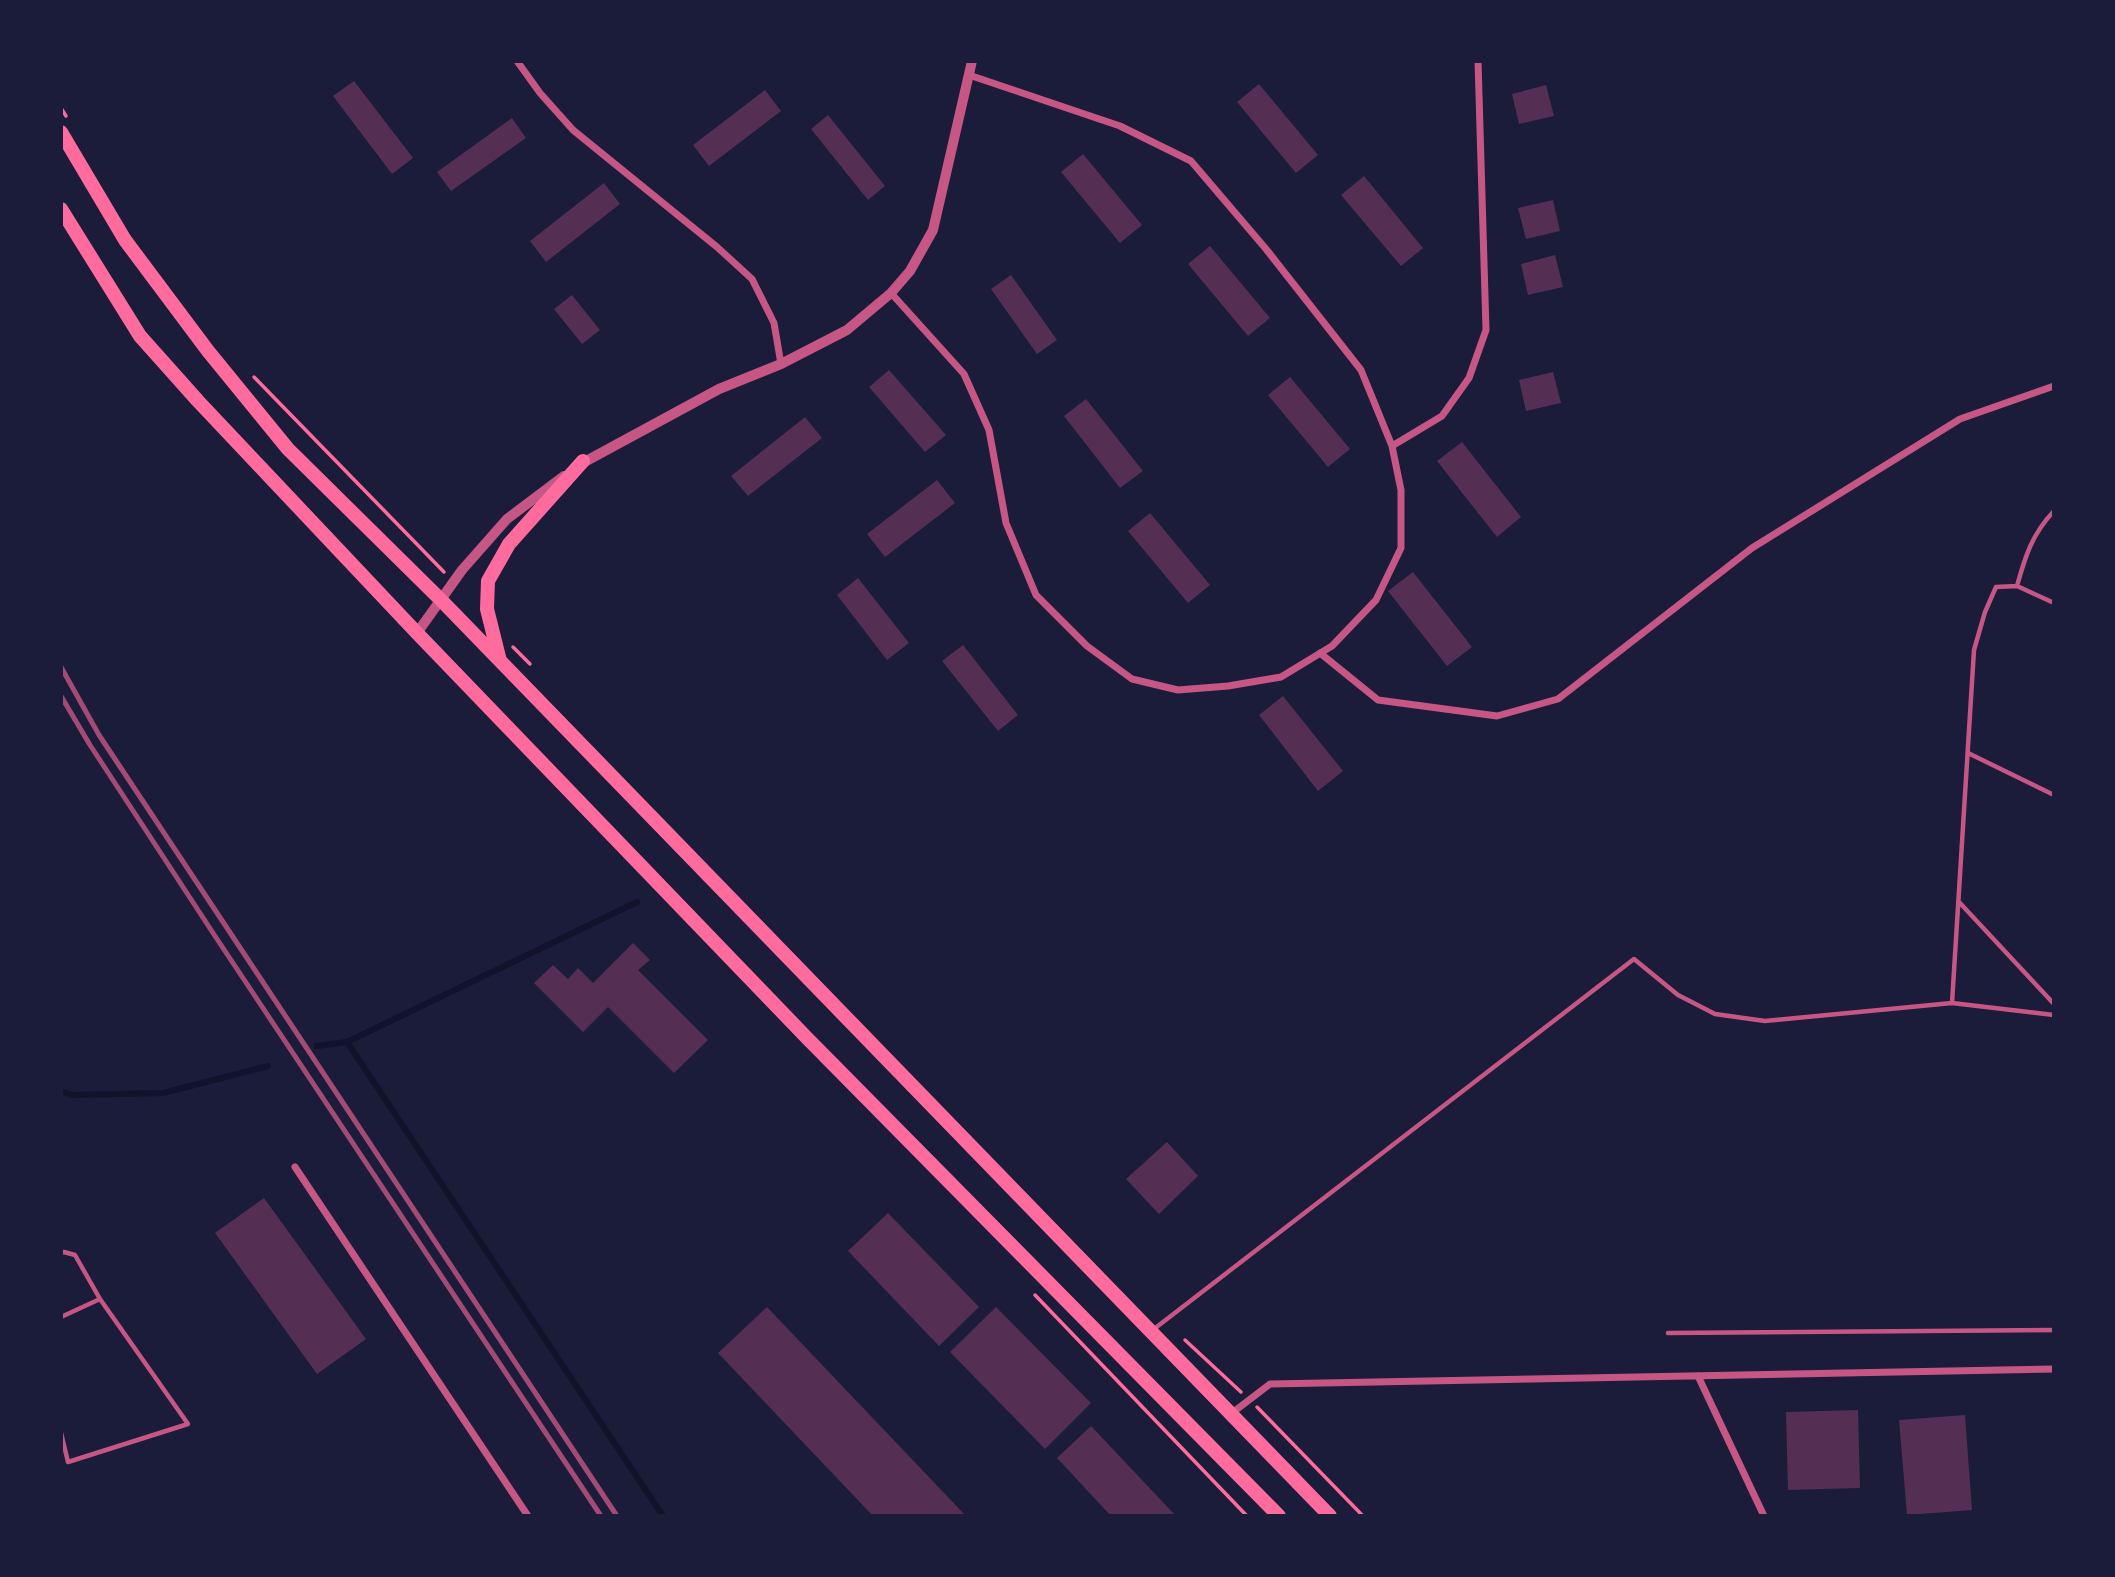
<!DOCTYPE html>
<style>
body{margin:0}
#map{position:relative;width:2115px;height:1577px;overflow:hidden;background:#1b1b3a;font-family:Overpass,sans-serif}
canvas{display:block}
.frame{position:absolute;inset:0;border:63px solid #1b1b3a;pointer-events:none}
</style>
<div id="map">
<canvas width="2115" height="1577"></canvas>
<div class="frame"></div>
</div>
<script>
const ctx = document.querySelector('canvas').getContext('2d');
ctx.lineJoin = 'round';
function stroke(path, color, width, dash) { ctx.strokeStyle = color; ctx.lineWidth = width; ctx.lineCap = dash ? 'butt' : 'round'; ctx.setLineDash(dash || []); ctx.stroke(path); }
function paint(path, color) { ctx.fillStyle = color; ctx.fill(path, 'evenodd'); }
stroke(new Path2D(`
 M347,1042L637,902
 M317,1046L347,1042L663,1516
 M61,1091L72,1095L163,1093L268,1066`), '#12122b', 6);
paint(new Path2D(`
 M354,81L413,158L392,174L333,96Z
 M1259,84L1318,155L1296,173L1237,102Z
 M1546,85L1554,116L1519,124L1512,94Z
 M765,90L781,111L709,166L693,145Z
 M828,115L885,186L868,200L811,129Z
 M512,118L526,138L451,191L437,172Z
 M1083,154L1142,225L1120,243L1061,172Z
 M1364,176L1423,248L1401,266L1341,195Z
 M604,183L620,204L546,262L530,241Z
 M1553,200L1560,231L1526,239L1518,208Z
 M1210,246L1270,318L1248,336L1188,264Z
 M1555,255L1563,287L1528,295L1521,264Z
 M1011,275L1057,340L1037,354L991,289Z
 M572,295L600,330L582,344L554,309Z
 M889,370L946,435L925,452L869,387Z
 M1553,372L1561,403L1526,411L1519,380Z
 M1290,377L1350,449L1328,467L1268,395Z
 M1086,399L1143,471L1120,488L1064,416Z
 M805,417L822,438L748,496L731,476Z
 M1462,442L1521,517L1497,537L1437,461Z
 M937,480L955,503L885,557L867,534Z
 M1150,513L1210,585L1188,603L1128,531Z
 M1413,572L1472,647L1447,666L1388,591Z
 M858,578L909,643L887,660L837,595Z
 M963,645L1018,715L998,731L942,661Z
 M1283,696L1343,771L1318,791L1259,715Z
 M633,943L650,960L638,970L708,1040L674,1073L608,1007L583,1032L534,983L553,965L568,979L578,968L593,983Z
 M1167,1142L1198,1176L1159,1214L1126,1179Z
 M264,1198L366,1339L317,1374L215,1233Z
 M888,1213L979,1307L939,1346L848,1251Z
 M767,1307L966,1516H873L718,1353Z
 M996,1307L1091,1403L1045,1449L950,1352Z
 M1858,1410L1860,1488L1788,1490L1786,1412Z
 M1965,1415L1972,1510L1907,1515L1899,1420Z
 M1091,1426L1176,1516H1111L1057,1458Z`), '#542f53');
stroke(new Path2D(`
 M61,108L66,116
 M254,377L444,572
 M513,647L530,664
 M1035,1295L1247,1516
 M1185,1340L1241,1392
 M1257,1407L1363,1516`), '#ff6b9d', 3.5);
stroke(new Path2D(`
 M2017,586C2025,557 2032,534 2054,511
 M1968,753L2054,795
 M1959,902L2054,1004
 M1952,1003L1974,650L1985,612L1996,587L2017,586L2054,603
 M61,1253L64,1252L75,1255L100,1299L188,1424L68,1462L61,1433
 M61,1317L100,1299
 M1154,1329L1634,959L1678,995L1715,1014L1765,1021L1952,1003L2054,1015
 M1668,1333L2054,1330`), '#c65784', 4.5);
stroke(new Path2D(`
 M517,61L540,93L573,130L717,247L752,279L774,323L781,364
 M891,293L964,374L989,430L1006,523L1036,595L1087,646L1132,679L1178,690L1228,686L1281,677L1332,646L1376,600L1401,548V490L1392,446L1361,370L1266,249L1191,161L1120,126L969,75
 M1392,446L1442,416L1469,378L1486,330L1478,61
 M1320,653L1378,700L1497,716L1558,699L1752,548L1960,419L2054,386
 M295,1167L528,1516
 M1698,1376L1764,1516
 M1232,1413L1270,1384L2054,1369`), '#c65784', 7);
stroke(new Path2D(`
 M577,466L719,389L781,364L847,330L891,293L910,271L933,230L972,61
 M417,633L462,570L507,519L564,476`), '#c65784', 10);
stroke(new Path2D(`
 M61,132L125,240L208,351L288,449L442,601L1330,1516
 M61,209L140,336L198,401L417,633L807,1038L1279,1516
 M500,661L487,609L488,581L509,544L583,461`), '#ff6b9d', 14);
stroke(new Path2D(`
 M61,667L99,735L617,1516
 M61,696L90,745L215,936L601,1516`), '#a44b75', 5);
</script>
